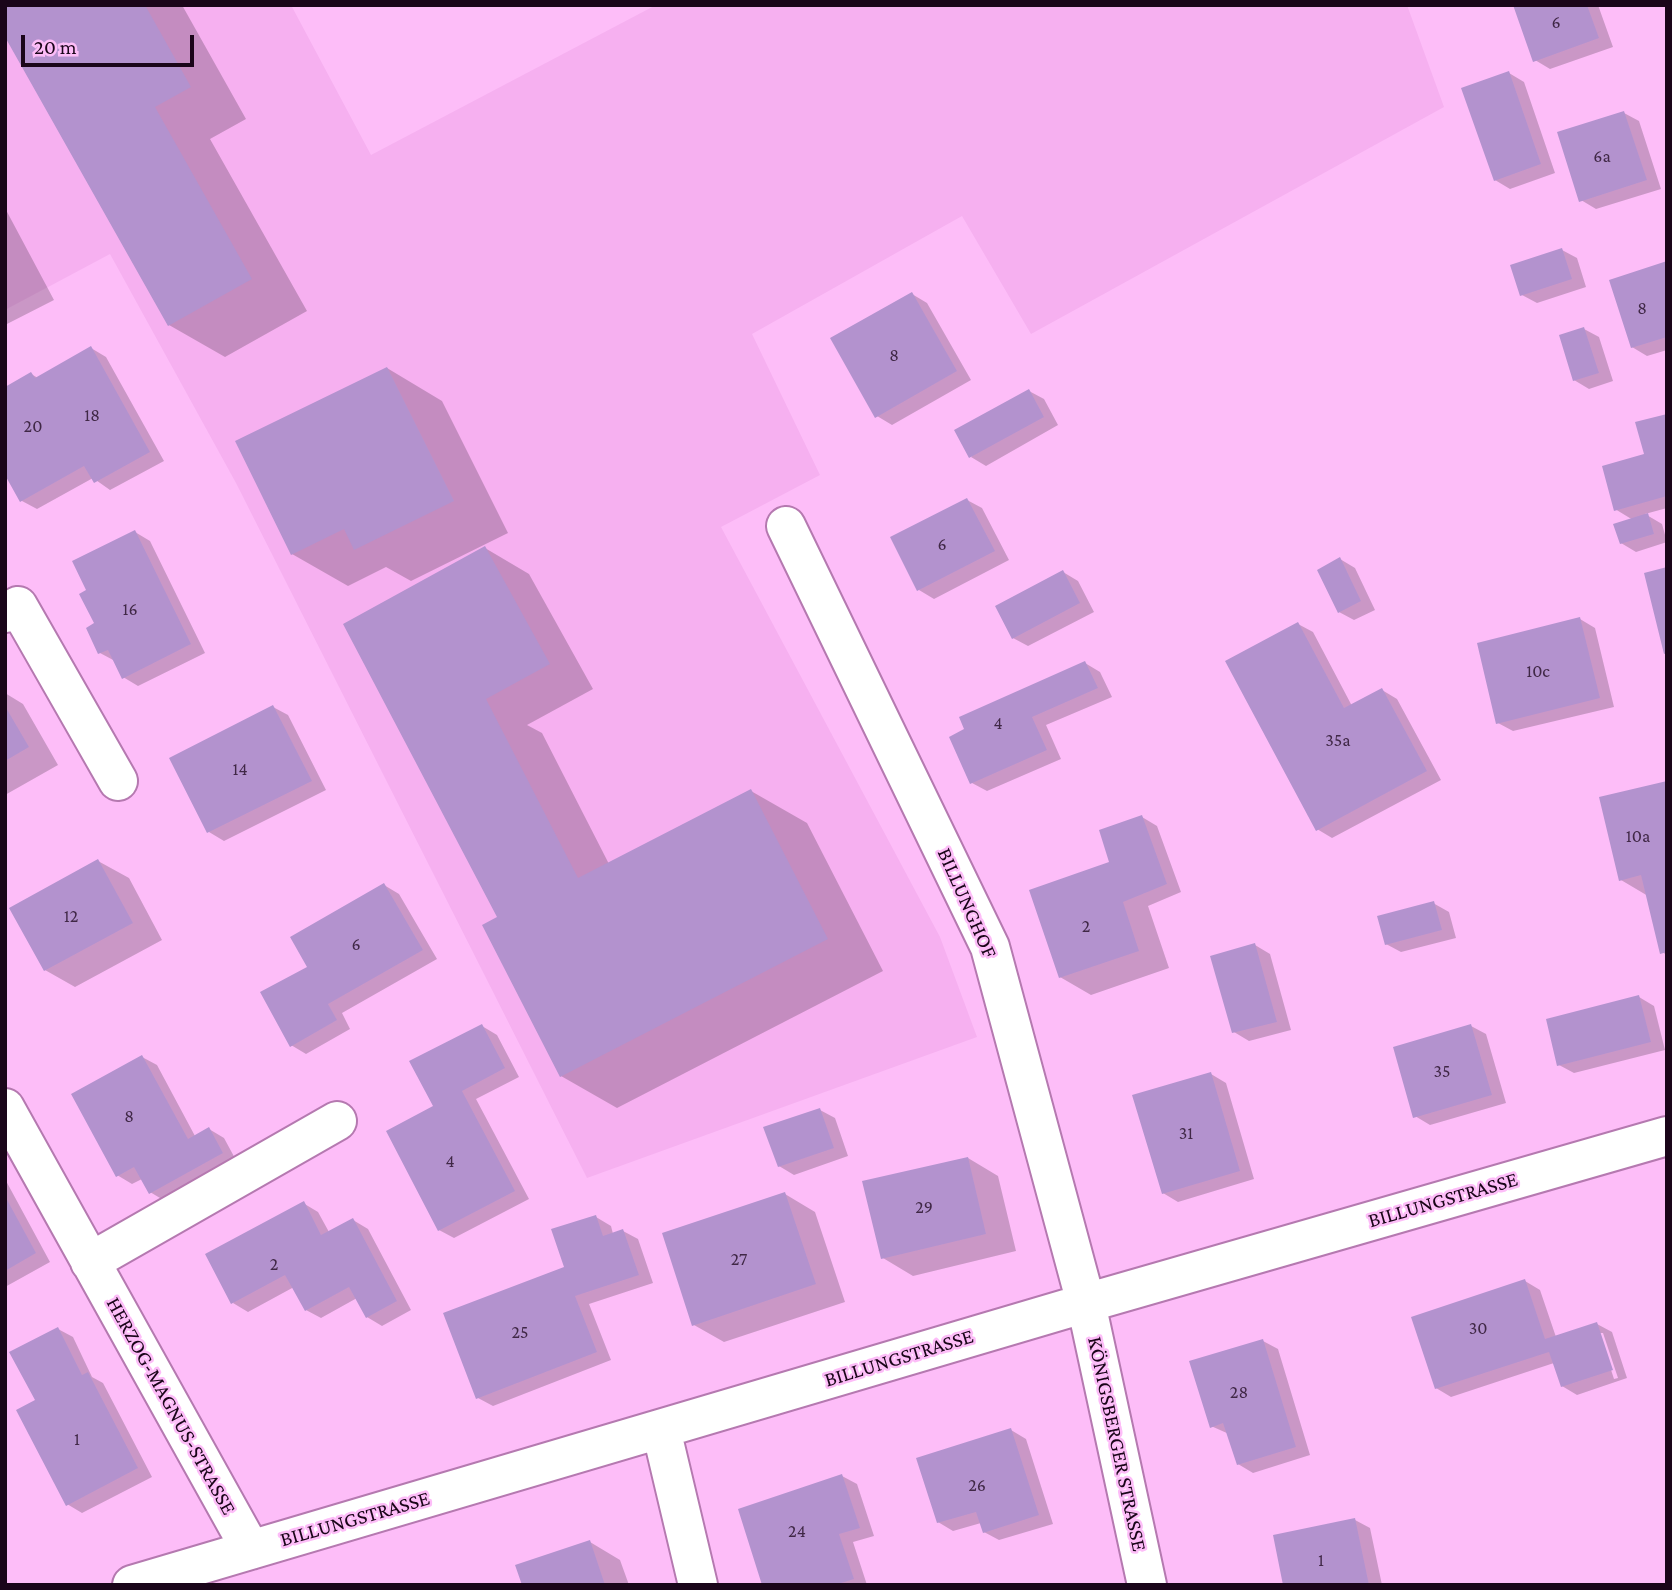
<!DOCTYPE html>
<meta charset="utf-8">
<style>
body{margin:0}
#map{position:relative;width:1672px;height:1590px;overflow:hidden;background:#fdbdf8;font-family:"Crimson Pro",serif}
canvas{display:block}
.frame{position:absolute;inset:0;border:7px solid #1a0519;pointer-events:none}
.scale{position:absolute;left:21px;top:35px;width:173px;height:32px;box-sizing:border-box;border:4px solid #1a0519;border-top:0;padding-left:9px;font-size:21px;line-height:24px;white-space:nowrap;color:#1a0519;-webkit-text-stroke:5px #fdbdf8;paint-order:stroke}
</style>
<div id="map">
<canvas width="1672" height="1590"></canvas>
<div class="frame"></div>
<div class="scale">20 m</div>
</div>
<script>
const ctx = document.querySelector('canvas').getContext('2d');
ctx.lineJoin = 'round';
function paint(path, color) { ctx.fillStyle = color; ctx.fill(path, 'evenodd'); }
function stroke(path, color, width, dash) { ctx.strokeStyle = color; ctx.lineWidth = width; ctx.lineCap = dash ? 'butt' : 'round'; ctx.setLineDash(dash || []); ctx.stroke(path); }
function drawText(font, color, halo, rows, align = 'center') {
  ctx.font = font + ' "Crimson Pro",serif'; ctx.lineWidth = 5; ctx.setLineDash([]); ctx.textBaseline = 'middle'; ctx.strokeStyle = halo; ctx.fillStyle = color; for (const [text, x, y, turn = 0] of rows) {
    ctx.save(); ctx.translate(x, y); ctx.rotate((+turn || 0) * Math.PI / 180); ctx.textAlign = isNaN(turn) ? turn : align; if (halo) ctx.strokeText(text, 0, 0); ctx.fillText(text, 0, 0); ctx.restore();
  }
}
paint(new Path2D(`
 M5,5H291L371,155L656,5H1407L1444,107L1031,334L962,216L752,334L820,475L721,527L940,937L977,1037L587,1178L236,483L110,254L5,310Z`), '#f6b0f0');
paint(new Path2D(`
 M5,5H182L246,119L210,139L307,311L225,357L169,325Z
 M1515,5H1598L1613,47L1550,69L1535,60Z
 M1509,73L1524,82L1555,173L1510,189L1495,180Z
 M1624,113L1639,121L1661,189L1596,209L1581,200Z
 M5,208L54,300L5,325Z
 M1562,250L1577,258L1586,287L1537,303L1522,295Z
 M1667,263V350L1647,356L1632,347Z
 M912,294L927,303L971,380L892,425L877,416Z
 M1584,329L1599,337L1613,381L1589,389L1574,380Z
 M91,348L106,357L164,461L110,490L93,478L37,509L22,501L31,374L38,378Z
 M387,368L442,401L508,533L411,581L386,567L348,586L292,554Z
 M1029,391L1044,399L1058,425L986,466L971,457Z
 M1667,416V508L1645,514L1662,524L1667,542L1636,552L1621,543L1633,520L1615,509Z
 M967,500L982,508L1009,560L934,599L919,590Z
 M135,532L150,541L205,653L138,686L123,677L115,661L100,653L88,591Z
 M485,548L529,574L593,689L527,725L542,733L609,864L751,791L807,823L883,971L617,1108L561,1076L500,918L408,741Z
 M1340,559L1355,568L1375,610L1354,620L1339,612Z
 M1063,572L1078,581L1094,612L1028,646L1013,638Z
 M1580,619L1595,628L1614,707L1513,731L1498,723Z
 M1298,624L1313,632L1352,706L1382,690L1397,699L1441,780L1332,838L1317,829Z
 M1085,663L1100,672L1112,697L1046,725L1061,759L987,791L972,783L951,738Z
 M5,693L23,704L58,765L5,795Z
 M273,707L288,715L326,790L224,841L209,832Z
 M1667,783V955L1662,952L1648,896L1621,880Z
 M1142,817L1157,826L1181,892L1148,906L1169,968L1091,995L1060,977L1109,864Z
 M98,861L129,878L162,940L75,987L45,970Z
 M384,885L399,894L437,959L342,1013L350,1029L306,1054L291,1045L309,968Z
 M1433,903L1449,912L1456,938L1401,952L1386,944Z
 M1255,945L1270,954L1291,1030L1249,1041L1234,1032Z
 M1639,997L1654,1006L1665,1050L1574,1073L1559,1065Z
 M482,1026L497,1035L519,1077L476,1099L529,1199L454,1238L439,1230L435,1106Z
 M1471,1026L1486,1034L1506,1103L1430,1125L1415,1116Z
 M142,1057L157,1065L195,1136L209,1129L224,1138L237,1162L165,1201L150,1192L142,1179L132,1184L117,1175Z
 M1211,1074L1226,1083L1254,1179L1178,1202L1163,1193Z
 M820,1110L835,1118L848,1156L794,1175L779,1166Z
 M968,1158L998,1176L1016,1251L913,1276L883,1258Z
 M5,1179L50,1262L5,1287Z
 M785,1194L815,1212L845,1302L724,1342L694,1325Z
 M303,1203L318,1212L329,1232L353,1220L368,1229L411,1310L382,1326L367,1317L357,1298L321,1318L306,1310L294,1287L248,1312L233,1303Z
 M596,1217L611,1226L613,1234L623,1231L638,1239L653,1283L589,1304L611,1360L493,1406L478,1398L566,1268Z
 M1525,1281L1540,1290L1556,1337L1597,1324L1612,1332L1627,1378L1577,1395L1562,1386L1554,1363L1451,1397L1436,1388ZM1599,1333H1603L1618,1378L1614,1379Z
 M58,1329L73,1337L92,1377L103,1383L152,1477L82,1513L67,1504L37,1401Z
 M1263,1341L1278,1349L1310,1455L1253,1473L1238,1464L1229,1434L1211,1426Z
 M1011,1430L1026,1439L1053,1524L999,1540L984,1532L981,1523L953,1531L938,1522Z
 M842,1476L857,1484L874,1536L853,1542L867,1585H764Z
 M1355,1520L1370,1528L1382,1585H1285Z
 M590,1542L620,1560L629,1585H524Z`), '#0003');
paint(new Path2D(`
 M5,5H145L191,87L155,107L252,279L168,326L5,37Z
 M1513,5H1587L1599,38L1533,62Z
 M1509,71L1541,164L1494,181L1461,88Z
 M1624,111L1647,180L1579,202L1557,132Z
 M1562,248L1572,279L1520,296L1510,265Z
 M1667,261V337L1631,348L1609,280Z
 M912,292L957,371L875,418L830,338Z
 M1584,327L1599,373L1573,381L1559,335Z
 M91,346L150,452L94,483L84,466L20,502L5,475V387L31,372L35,378Z
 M387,367L454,501L354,550L344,529L291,555L235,441Z
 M1029,389L1044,417L969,458L954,430Z
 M1667,414V496L1614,511L1602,466L1644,454L1635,422Z
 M967,498L995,551L917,591L890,537Z
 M1648,513L1654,534L1620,544L1613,524Z
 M135,530L191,644L122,679L108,650L98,654L86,628L94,623L79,594L86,590L72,561Z
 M485,546L550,664L486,699L578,878L751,789L828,939L560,1077L482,925L497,917L343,624Z
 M1340,557L1361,601L1338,613L1317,570Z
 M1667,567V653L1664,654L1644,573Z
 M1063,570L1080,603L1012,639L995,606Z
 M1580,617L1600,698L1496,724L1477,643Z
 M1298,622L1344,708L1382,688L1427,771L1316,831L1225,661Z
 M1085,661L1098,688L1032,717L1047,750L970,784L949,737L964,729L959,717Z
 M273,705L312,781L207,833L169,758Z
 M5,706L29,747L5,761Z
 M1667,781V952L1660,954L1641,875L1619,881L1599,797Z
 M1142,815L1167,884L1123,902L1139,951L1059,978L1029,890L1109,862L1099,830Z
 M98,859L133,923L44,971L9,908Z
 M384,883L423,950L328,1004L337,1020L290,1047L260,992L307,967L290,937Z
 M1434,901L1442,930L1385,945L1377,916Z
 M1255,943L1277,1022L1232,1033L1210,956Z
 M1639,995L1651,1042L1557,1066L1546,1019Z
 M482,1024L505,1068L462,1091L515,1191L438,1231L386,1131L433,1106L409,1061Z
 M1471,1024L1492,1095L1413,1118L1393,1047Z
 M142,1055L188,1139L209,1127L223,1153L149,1194L134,1167L116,1177L71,1094Z
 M1211,1072L1240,1171L1162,1194L1132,1095Z
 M820,1108L834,1148L778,1167L763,1127Z
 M968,1157L986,1234L881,1259L862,1181Z
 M785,1192L816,1284L692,1326L662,1233Z
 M5,1196L36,1253L5,1271Z
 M304,1201L321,1235L353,1218L397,1301L366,1318L349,1287L305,1311L285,1275L231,1304L205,1254Z
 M596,1215L603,1236L623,1229L639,1275L575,1296L597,1352L476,1399L443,1313L564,1267L551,1229Z
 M1525,1279L1545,1339L1597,1322L1613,1370L1561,1387L1549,1352L1435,1389L1411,1317Z
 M58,1327L82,1375L88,1372L138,1468L66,1506L16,1410L35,1400L9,1352Z
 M1263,1339L1296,1447L1237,1465L1223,1423L1210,1428L1189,1361Z
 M1011,1428L1039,1515L983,1533L976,1512L937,1523L916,1458Z
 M842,1474L860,1528L839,1534L854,1579L835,1585H762L738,1509Z
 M1355,1518L1369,1585H1283L1273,1535Z
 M590,1540L605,1585H522L515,1565Z`), '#b392ce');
const street = new Path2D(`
 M786,526L990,947L1086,1303L1147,1585
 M5,613L18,606L118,781
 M5,1108L251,1550
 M90,1262L337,1121
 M661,1429L698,1585
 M132,1585L1086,1303L1667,1136`);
stroke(street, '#b579b0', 42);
stroke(street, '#fff', 38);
drawText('18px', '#402846', null, [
 ["6",1556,22],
 ["6a",1602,156],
 ["8",1642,308],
 ["8",894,355],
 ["18",92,415],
 ["20",33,426],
 ["6",942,544],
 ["16",130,609],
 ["10c",1538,671],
 ["4",998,723],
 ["35a",1338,740],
 ["14",240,769],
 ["10a",1638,836],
 ["12",71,916],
 ["2",1086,926],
 ["6",356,944],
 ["35",1442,1071],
 ["8",129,1116],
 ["31",1186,1133],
 ["4",450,1161],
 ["29",924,1207],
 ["27",739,1259],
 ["2",274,1264],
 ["30",1478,1328],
 ["25",520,1332],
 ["28",1239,1392],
 ["1",77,1439],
 ["26",977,1485],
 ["24",797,1531],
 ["1",1321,1560]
]);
drawText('21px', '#1a0519', '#fdbdf8', [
 ["BILLUNGHOF",967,903,66],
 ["BILLUNGSTRASSE",1443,1200,-16],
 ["BILLUNGSTRASSE",899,1358,-17],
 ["HERZOG-MAGNUS-STRASSE",171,1406,61],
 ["KÖNIGSBERGER STRASSE",1117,1444,78],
 ["BILLUNGSTRASSE",355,1519,-16]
]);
</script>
